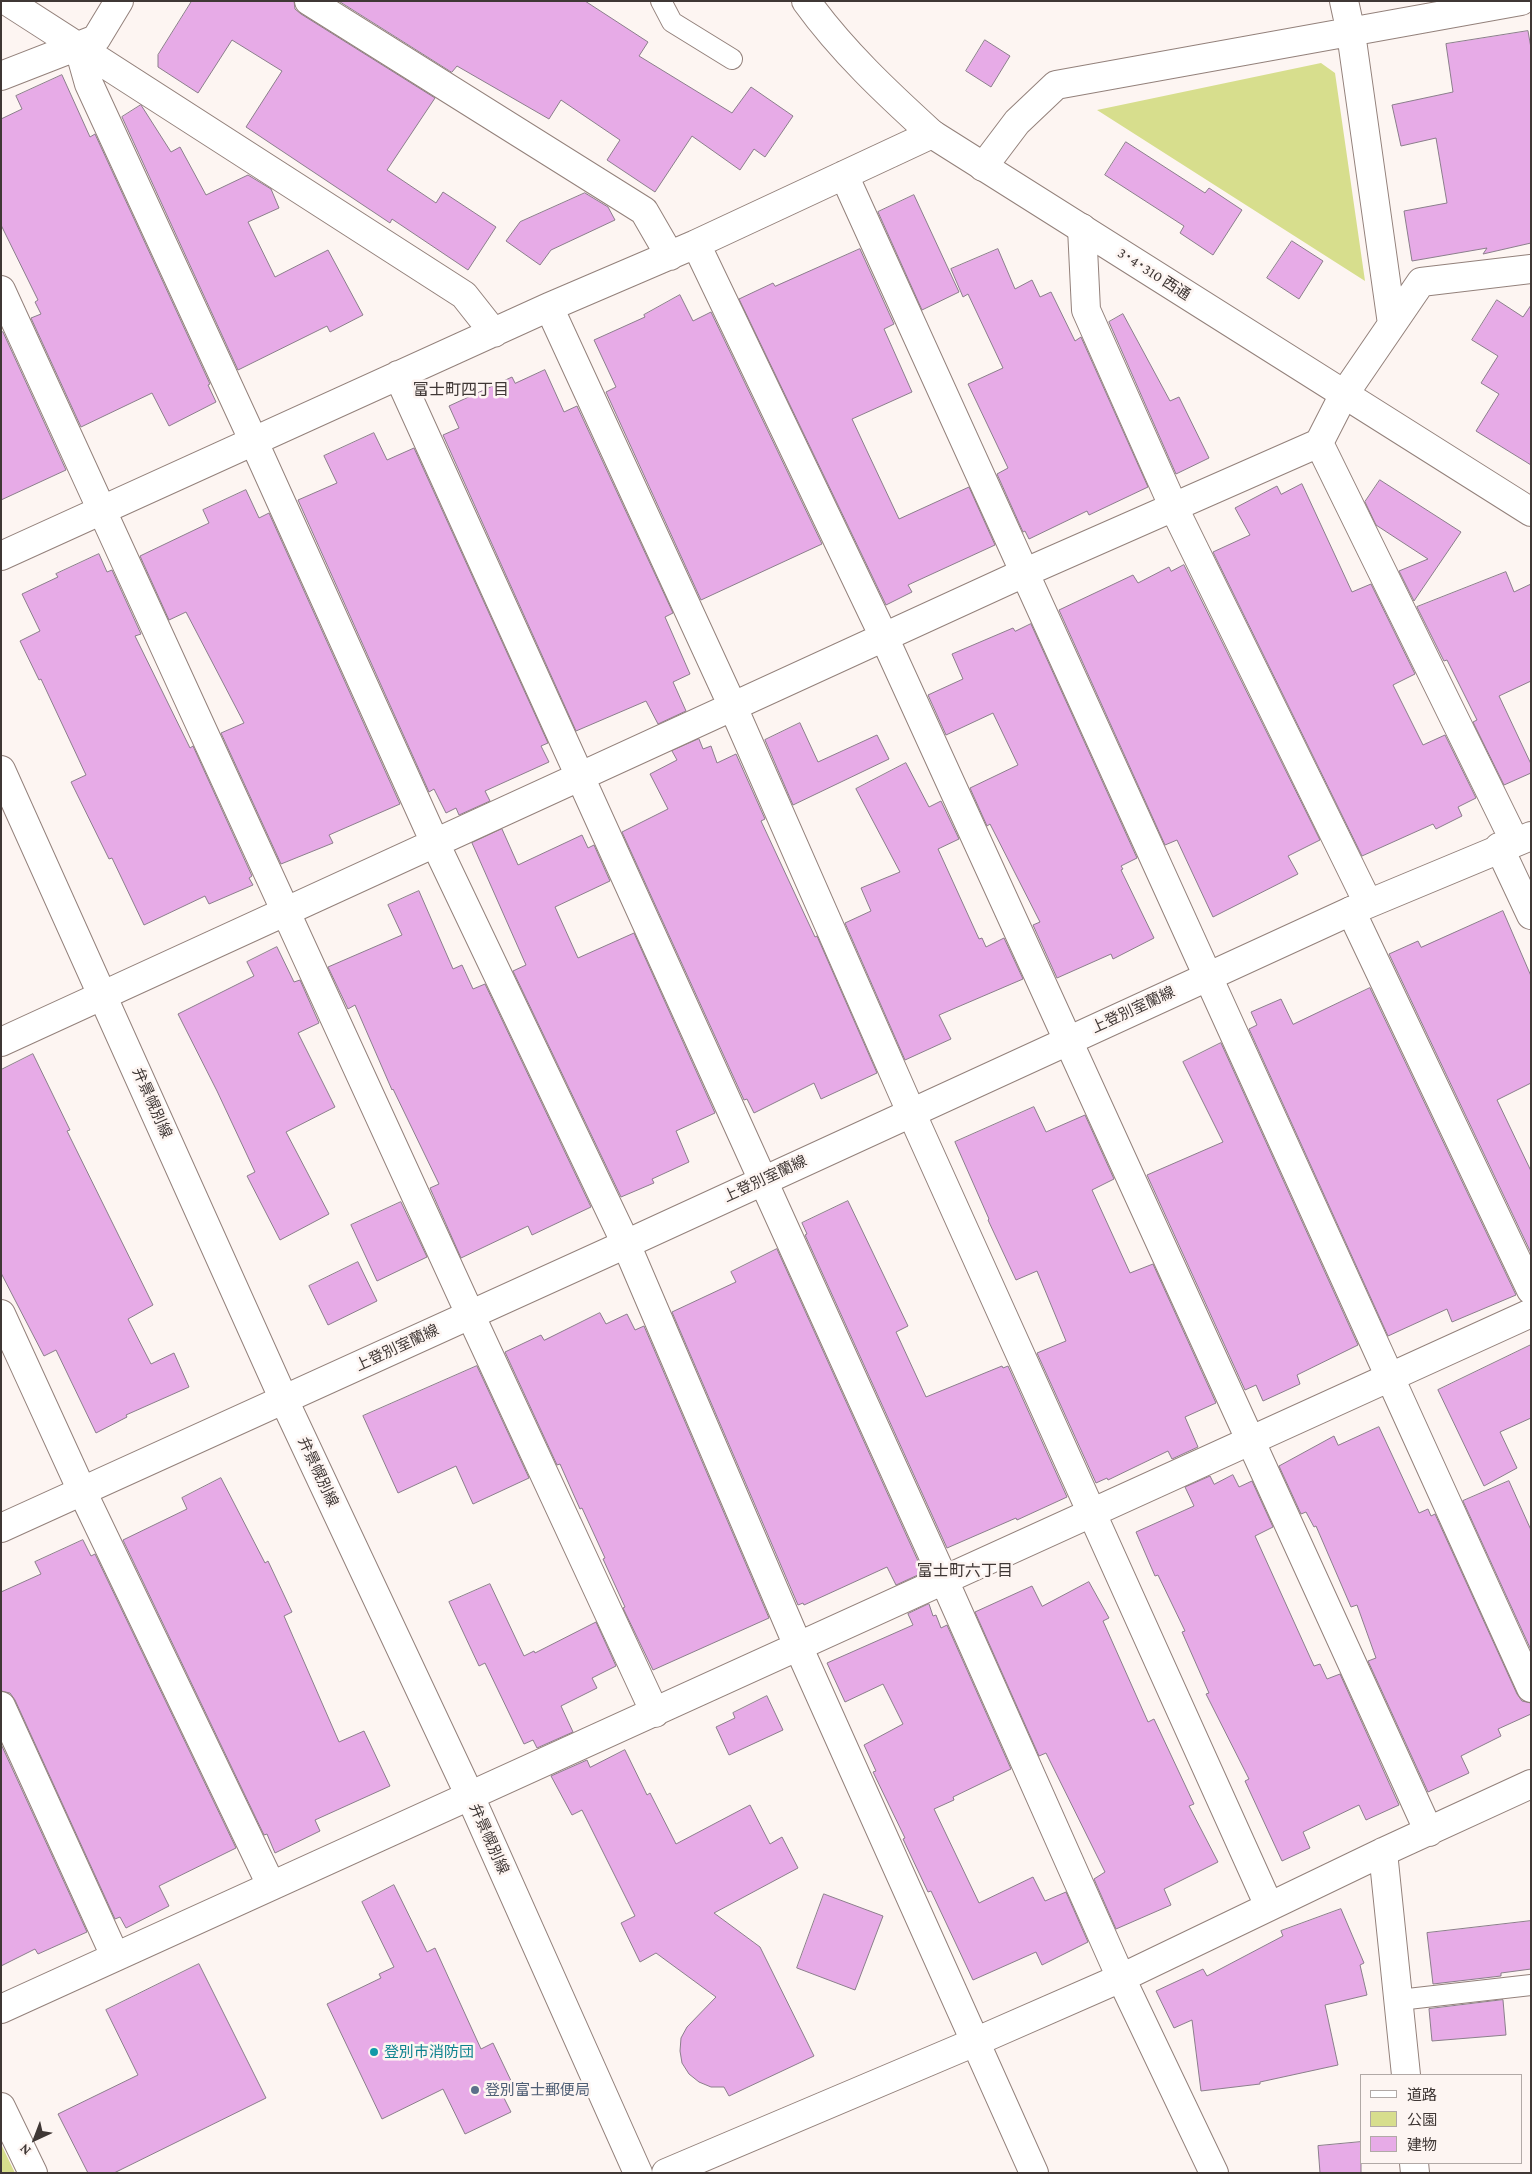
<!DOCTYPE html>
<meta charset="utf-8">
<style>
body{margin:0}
#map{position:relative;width:1532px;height:2174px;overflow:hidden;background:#fdf5f2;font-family:"Crimson Pro","Noto Sans JP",serif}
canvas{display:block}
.frame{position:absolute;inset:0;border:2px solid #3f3735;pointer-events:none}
.legend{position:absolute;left:1360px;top:2074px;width:162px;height:90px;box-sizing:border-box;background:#fdf5f2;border:1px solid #b1a9a6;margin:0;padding:6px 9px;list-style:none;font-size:15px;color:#3f3735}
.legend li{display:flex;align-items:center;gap:10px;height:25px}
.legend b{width:25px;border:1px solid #b1a9a6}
.north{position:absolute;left:10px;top:2114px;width:50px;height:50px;-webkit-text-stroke:4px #fdf5f2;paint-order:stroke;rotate:223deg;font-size:14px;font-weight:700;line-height:20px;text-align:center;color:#3f3735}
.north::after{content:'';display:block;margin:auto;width:18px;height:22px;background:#3f3735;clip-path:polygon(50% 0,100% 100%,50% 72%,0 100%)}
</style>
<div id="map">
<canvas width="1532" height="2174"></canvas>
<div class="frame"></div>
<ul class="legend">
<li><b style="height:6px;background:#fff"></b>道路</li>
<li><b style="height:14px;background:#d7de8d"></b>公園</li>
<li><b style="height:14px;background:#e7abe7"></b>建物</li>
</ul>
<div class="north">N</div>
</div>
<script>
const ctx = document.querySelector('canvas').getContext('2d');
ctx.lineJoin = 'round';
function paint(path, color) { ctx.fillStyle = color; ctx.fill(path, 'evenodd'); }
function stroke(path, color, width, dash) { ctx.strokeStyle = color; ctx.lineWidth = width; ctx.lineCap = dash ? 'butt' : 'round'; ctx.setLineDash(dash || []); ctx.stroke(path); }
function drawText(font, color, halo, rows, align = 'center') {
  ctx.font = font + ' "Crimson Pro","Noto Sans JP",serif'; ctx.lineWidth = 5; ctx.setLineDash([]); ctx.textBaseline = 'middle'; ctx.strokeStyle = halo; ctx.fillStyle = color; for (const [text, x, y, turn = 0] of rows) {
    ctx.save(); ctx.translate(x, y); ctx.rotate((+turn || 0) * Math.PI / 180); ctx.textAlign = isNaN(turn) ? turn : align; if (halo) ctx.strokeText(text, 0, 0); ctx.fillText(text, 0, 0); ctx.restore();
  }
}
paint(new Path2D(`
 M1321,63L1335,73L1365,281L1097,110Z
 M1,2144L15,2173H1Z`), '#d7de8d');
const building = new Path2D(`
 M192,1H294L295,9L301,14L435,98L387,170L436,203L443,192L496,227L468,270L392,219L390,223L246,127L282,71L232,40L198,93L158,67V55Z
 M339,1H585L648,42L639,56L732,113L751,87L793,116L765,157L754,149L740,170L692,136L655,192L607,160L620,140L561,100L549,119L457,66L452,72Z
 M1528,31L1531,48V243L1483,254L1487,248L1412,261L1404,211L1447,203L1436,138L1401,146L1392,105L1453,92L1446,44Z
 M985,40L1010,56L991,87L966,71Z
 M62,75L90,137L95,134L210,384L208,385L216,402L169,426L152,393L81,427L31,318L41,314L35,302L38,300L1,225V119L22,109L16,96Z
 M141,105L171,152L180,147L206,195L248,175L271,189L279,208L248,222L275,277L328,250L363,315L330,332L327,326L238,370L122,117Z
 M1126,142L1205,193L1209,188L1242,210L1213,255L1180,233L1184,226L1105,175Z
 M585,193L608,207L615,220L551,250L540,265L506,241L520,222Z
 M914,195L959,292L922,310L878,212Z
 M1292,241L1323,261L1299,299L1267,278Z
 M860,249L894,324L884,329L912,392L852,419L866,449L899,519L969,487L995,545L908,585L912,592L886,605L739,299L773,283L775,286Z
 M998,249L1015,289L1032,280L1040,297L1051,292L1075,341L1081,337L1148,487L1089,515L1087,511L1029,539L1025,531L1023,532L997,474L1008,468L968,384L1003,368L968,294L963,297L951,269Z
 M680,295L693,321L711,312L822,544L701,600L606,392L616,387L594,340L645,317L644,315Z
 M1497,300L1523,317L1531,305V465L1476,431L1499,394L1481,383L1498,356L1472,340Z
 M1123,314L1170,401L1179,397L1209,458L1176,474L1109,322Z
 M3,332L66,470L1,500V333Z
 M545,370L564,412L577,406L673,613L665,617L690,674L673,682L686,711L658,724L646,701L576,731L443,435L459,428L449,406L512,377L515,383Z
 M374,433L387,460L414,448L548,743L541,746L549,762L485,791L490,801L459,815L456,808L446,813L434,789L429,792L298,500L337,483L324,456Z
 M1380,480L1461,532L1414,601L1399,571L1428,559L1376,525L1365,502Z
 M1302,484L1352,592L1371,584L1415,674L1393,685L1423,745L1445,735L1476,798L1458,807L1462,816L1436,829L1433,824L1362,856L1213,552L1250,535L1235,508L1277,486L1281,494Z
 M246,490L259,518L269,513L400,804L329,835L333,843L281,864L221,733L244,723L186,612L169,620L140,556L209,523L203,510Z
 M99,554L107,572L112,570L141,634L135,636L190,748L193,746L252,876L249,878L253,885L209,904L205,896L144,925L112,858L109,859L71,782L86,775L41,679L39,680L20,641L40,631L22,594L58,577L56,574Z
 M1184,565L1320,840L1288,856L1298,874L1213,917L1177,840L1165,845L1059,610L1133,575L1138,583L1169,567L1171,571Z
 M1506,572L1514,592L1531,584V681L1499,696L1531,764V773L1504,785L1473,722L1477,720L1447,660L1444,661L1417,607Z
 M1031,624L1137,858L1121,866L1123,869L1121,870L1154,938L1113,959L1111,954L1057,978L1033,925L1040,922L990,824L987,826L970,788L1018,765L993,713L946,735L928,695L963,679L952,654L1013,628L1015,631Z
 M800,723L818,762L877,735L889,759L793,805L765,740Z
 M699,739L703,749L711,746L717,763L736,754L765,819L761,821L815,937L817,936L877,1073L821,1099L814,1083L754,1113L747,1099L744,1100L622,832L668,809L650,774L677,760L672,751Z
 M906,763L929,807L941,801L959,839L938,849L979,939L982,938L986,947L1004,938L1023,979L939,1015L951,1039L905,1060L845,923L871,911L861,888L900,872L856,789Z
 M502,829L518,865L582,835L588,848L594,845L610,881L555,907L578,958L634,933L715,1113L676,1131L689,1162L652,1179L654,1183L621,1197L513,971L526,965L472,843Z
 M419,891L453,969L462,965L473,989L485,984L591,1207L532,1235L528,1226L461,1258L430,1188L439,1184L393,1089L392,1090L355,1005L348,1009L328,967L402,935L388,905Z
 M1503,911L1531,976V1083L1497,1100L1531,1171V1253L1389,954L1418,941L1421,947Z
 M277,947L294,982L300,980L319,1023L298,1033L335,1107L286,1132L329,1214L280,1240L247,1176L255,1172L217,1091L178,1014L254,976L247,962Z
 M1370,988L1516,1295L1452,1322L1447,1309L1388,1336L1249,1029L1257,1025L1251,1012L1281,999L1293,1024Z
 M1221,1043L1358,1345L1297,1375L1300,1384L1263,1401L1256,1385L1245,1390L1147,1175L1223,1142L1183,1062Z
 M33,1054L70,1130L67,1131L153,1305L128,1319L151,1364L174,1353L189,1387L126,1415L127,1417L96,1433L56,1350L44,1356L1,1273V1070Z
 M1034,1107L1046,1132L1085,1115L1114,1179L1092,1190L1130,1273L1153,1264L1216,1403L1185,1417L1198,1447L1172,1459L1168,1451L1108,1480L1107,1478L1096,1483L1037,1353L1066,1341L1037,1271L1016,1280L988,1220L989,1219L955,1142Z
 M848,1201L908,1326L896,1332L926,1397L1002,1366L1003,1368L1008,1366L1067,1497L1017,1520L1016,1518L947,1548L805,1235L807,1234L802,1223Z
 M401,1202L427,1257L377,1281L351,1225Z
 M777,1249L918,1561L916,1562L920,1574L896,1585L887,1567L804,1605L803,1603L798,1605L672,1312L736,1282L731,1272Z
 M358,1262L377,1301L328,1325L309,1286Z
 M600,1313L606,1324L627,1314L635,1330L644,1326L769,1618L653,1670L623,1608L625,1607L603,1559L605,1558L582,1508L580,1509L560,1464L557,1465L505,1352L541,1335L544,1340Z
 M1531,1345V1418L1500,1432L1517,1468L1484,1486L1438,1390Z
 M477,1366L529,1478L473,1504L456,1466L398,1493L363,1416Z
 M1379,1427L1419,1513L1428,1509L1431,1516L1435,1514L1517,1694L1522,1701L1531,1703V1714L1498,1729L1501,1736L1461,1756L1469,1773L1428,1792L1368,1661L1376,1658L1357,1605L1351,1607L1316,1526L1314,1527L1306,1512L1301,1514L1279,1466L1334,1436L1338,1445Z
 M1233,1475L1239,1487L1252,1481L1273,1527L1255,1536L1314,1666L1320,1664L1327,1679L1340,1674L1399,1805L1366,1820L1359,1805L1303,1832L1310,1848L1282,1861L1245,1781L1249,1779L1206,1694L1209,1693L1182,1632L1185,1631L1158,1575L1155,1576L1136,1532L1194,1506L1185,1487L1210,1476L1214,1484Z
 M221,1478L265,1563L268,1561L292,1612L284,1616L339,1742L364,1731L390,1786L315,1820L320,1831L275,1853L267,1834L264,1835L123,1540L187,1509L182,1498Z
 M1509,1481L1531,1530V1650L1463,1501Z
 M83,1540L91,1556L95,1554L236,1848L159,1886L169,1906L126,1928L120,1917L115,1919L15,1700L10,1693L1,1691V1592L41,1574L35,1562Z
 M1089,1582L1109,1618L1103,1621L1148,1722L1154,1719L1194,1804L1189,1806L1218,1862L1164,1889L1171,1905L1116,1929L1094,1879L1105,1872L1046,1753L1039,1756L975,1612L1032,1586L1042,1606Z
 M490,1584L524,1656L534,1651L535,1653L596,1622L616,1666L592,1678L597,1688L561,1706L573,1732L537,1748L533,1740L524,1744L485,1663L479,1666L449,1602Z
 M929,1604L933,1616L936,1615L941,1628L947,1625L1011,1769L953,1797L954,1800L934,1809L979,1903L1033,1877L1045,1901L1066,1892L1088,1942L1042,1965L1036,1952L973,1980L931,1891L928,1892L903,1839L905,1838L873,1772L876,1771L864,1745L903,1724L883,1684L845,1702L827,1663L913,1625L908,1614Z
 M767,1696L783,1730L729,1755L716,1727L735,1718L733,1713Z
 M1,1744L87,1932L38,1954L35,1949L1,1966Z
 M625,1750L647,1795L650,1793L676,1844L750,1805L770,1844L782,1837L798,1868L714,1913L760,1947L814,2056L729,2096L724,2087H711L699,2082L689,2074L682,2063L680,2051L681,2038L687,2027L716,1997L656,1953L640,1962L621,1923L635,1916L582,1810L572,1815L551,1776L587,1760L590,1767Z
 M394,1885L427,1952L435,1948L481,2049L493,2043L514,2087L501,2092L511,2112L465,2134L443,2089L382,2119L327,2004L381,1978L379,1974L394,1967L362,1902Z
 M824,1894L883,1916L855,1990L797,1968Z
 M1341,1909L1364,1963L1360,1965L1367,1995L1325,2005L1338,2065L1260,2082V2084L1201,2091L1192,2020L1174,2028L1156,1991L1203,1969L1207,1976L1283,1936L1281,1931Z
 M1531,1921V1969L1501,1973V1976L1433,1984L1427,1933Z
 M199,1964L266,2098L114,2173H88L58,2114L138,2075L106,2010Z
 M1503,2000L1506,2035L1432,2041L1429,2009Z
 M1361,2142V2173H1320L1318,2146Z`);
paint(building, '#e7abe7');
stroke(building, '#8b7e8b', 1);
const lane = new Path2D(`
 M661,1L672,22L732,59
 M1399,2000L1531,1985`);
const street = new Path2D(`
 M7,1L464,295L494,333
 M309,1L644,211L670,256
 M1344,1L1351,33L1392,324
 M78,45L89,84L254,442L435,843L626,1244L798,1646L1034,2173
 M1,76L96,39L119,1
 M983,167L1017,122L1056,85L1521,1
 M844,175L1531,1688
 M1082,228L1086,310L1174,508L1368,903
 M696,244L884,637L1429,1832
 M1,290L470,1314L655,1713
 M549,307L733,707L911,1112L1269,1906
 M398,375L944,1580L1121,1978L1214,2173
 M1319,443L1515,842
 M1,556L549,307L696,244L932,134
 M1499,847L1531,915
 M1351,911L1531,1290
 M1,1042L1026,572L1319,443L1343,396L1421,282L1531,269
 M1,1314L82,1491L271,1885
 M1,1706L115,1956
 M1383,1852L1406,2075
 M1,2009L1531,1313
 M1,2107L33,2173
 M1414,2163L1415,2173
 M666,2173L975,2042L1121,1978L1383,1852L1531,1784`);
const secondary = new Path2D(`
 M806,1C842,51 887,93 932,134L1531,512
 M1,770L284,1400L469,1794L638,2173
 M1,1528L626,1244L1351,911L1531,836`);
stroke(lane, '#93817b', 22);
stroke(street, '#93817b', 30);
stroke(secondary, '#93817b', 30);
stroke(lane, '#fff', 20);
stroke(street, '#fff', 28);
stroke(secondary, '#fff', 28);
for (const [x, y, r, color] of [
 [374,2052,5,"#0f9aa8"],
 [475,2090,5,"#5c6f8a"]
]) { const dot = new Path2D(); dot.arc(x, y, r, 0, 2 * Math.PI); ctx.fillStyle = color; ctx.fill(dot); stroke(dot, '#fdf5f2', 2); }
drawText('15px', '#3f3735', '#fdf5f2', [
 ["3･4･310 西通",1154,274,33],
 ["上登別室蘭線",1133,1010,-25],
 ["弁景幌別線",152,1103,66],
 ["上登別室蘭線",765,1179,-25],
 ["上登別室蘭線",397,1348,-25],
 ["弁景幌別線",318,1472,65],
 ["弁景幌別線",489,1839,66]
]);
drawText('15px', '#0d838f', '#fdf5f2', [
 ["登別市消防団",384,2052]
], 'left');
drawText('15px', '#4e5e75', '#fdf5f2', [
 ["登別富士郵便局",485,2090]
], 'left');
drawText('16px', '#3f3735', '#fdf5f2', [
 ["富士町四丁目",461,390],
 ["富士町六丁目",965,1571]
]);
</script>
